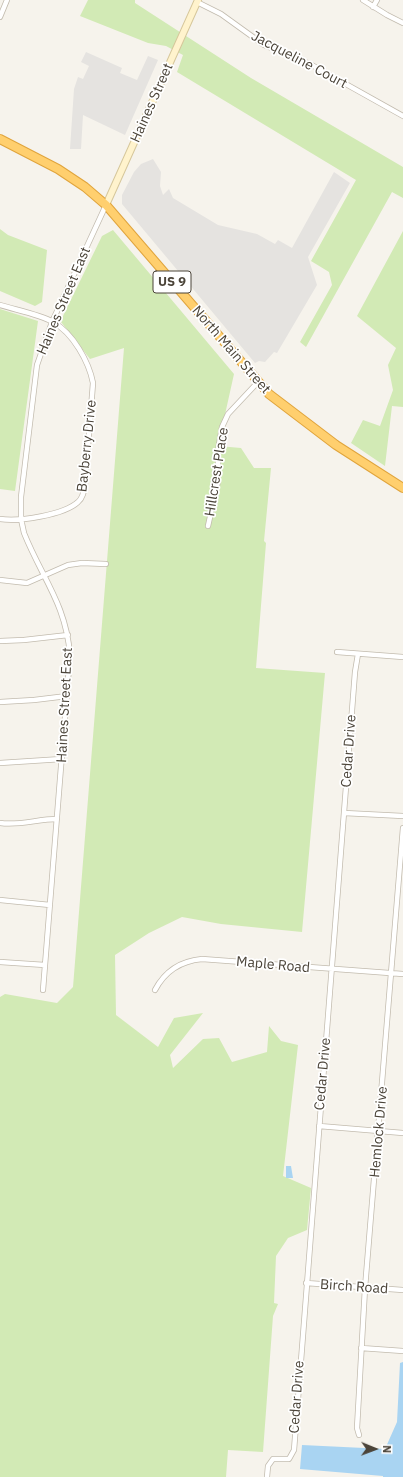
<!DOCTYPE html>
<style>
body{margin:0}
#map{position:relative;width:403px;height:1477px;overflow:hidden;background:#f6f3ec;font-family:"IBM Plex Sans",sans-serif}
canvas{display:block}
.north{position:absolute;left:355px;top:1429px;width:40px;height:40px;-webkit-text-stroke:3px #fff;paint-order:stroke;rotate:91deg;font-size:11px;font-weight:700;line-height:16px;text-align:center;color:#4b4439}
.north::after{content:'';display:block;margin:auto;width:14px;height:18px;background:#4b4439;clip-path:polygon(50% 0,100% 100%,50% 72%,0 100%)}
</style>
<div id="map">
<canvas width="403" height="1477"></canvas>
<div class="north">N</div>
</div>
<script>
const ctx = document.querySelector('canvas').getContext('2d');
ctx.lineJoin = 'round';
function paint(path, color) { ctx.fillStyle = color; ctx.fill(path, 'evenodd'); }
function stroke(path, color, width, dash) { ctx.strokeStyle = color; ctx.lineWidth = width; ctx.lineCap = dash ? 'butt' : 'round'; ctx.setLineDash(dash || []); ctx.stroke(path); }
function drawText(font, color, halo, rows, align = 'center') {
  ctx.font = font + ' "IBM Plex Sans",sans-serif'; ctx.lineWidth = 3.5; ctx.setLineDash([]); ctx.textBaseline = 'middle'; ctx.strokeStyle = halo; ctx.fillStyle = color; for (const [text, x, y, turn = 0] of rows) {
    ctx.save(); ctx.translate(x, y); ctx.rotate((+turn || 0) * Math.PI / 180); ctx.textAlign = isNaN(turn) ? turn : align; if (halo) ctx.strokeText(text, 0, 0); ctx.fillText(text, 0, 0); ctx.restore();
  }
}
paint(new Path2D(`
 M88,0H135V3L251,78L403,167V198L392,192L306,347L300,342L332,285L329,272L311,261L356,180L177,72L183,55L166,46L148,43L80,16Z
 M0,229L8,235L47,250L42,302L35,306L0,291Z
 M113,230L234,374L218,446L241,448L254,468H271L264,541L266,543L256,668L325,673L302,932L221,924L182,917L149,933L115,955L116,1015L158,1047L174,1018L203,1013L170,1055L173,1068L203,1039L219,1038L232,1062L267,1052L269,1026L281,1041L298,1045L283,1176L311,1188L307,1230L288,1238L276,1256L274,1303L278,1304L273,1316L263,1452L228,1450L226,1477H0V997L5,994L57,1003L73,987L124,348L90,359L61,322L63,316L102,236Z
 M403,231V407L392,406L385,466L351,443L363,420L380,426L393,390L388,365L396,348L357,316Z
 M0,309L38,321L15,491L0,489Z`), '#d2eab5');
paint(new Path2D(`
 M86,52L122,68L120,73L137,80L148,56L158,60L125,135L83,115L81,149H70L74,89L78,77L83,79L89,66L81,62Z
 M153,159L161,172L160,186L163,195L169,189L173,198L218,225L257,234L275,244L278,240L292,248L334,172L350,183L308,257L317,285L277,353L274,352L265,362L259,361L255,363L122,204V195L134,172L141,164Z`), '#e5e3e0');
paint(new Path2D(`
 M286,1166H291L293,1178H286Z
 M403,1362V1477H383V1476L300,1469L302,1445L385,1449L397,1422L400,1363Z`), '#a9d4f2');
const street = new Path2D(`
 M363,0L387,15L403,23
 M197,2L221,14L264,45L310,64L403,116
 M373,7L377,0
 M0,17L7,0
 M0,305C16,310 39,314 53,322C73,333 89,362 93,383L85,485C84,491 83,498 78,502C64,515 18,522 0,519
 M208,526L218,481V450L222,427L228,414L258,382
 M0,580L27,583L68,565L82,563L106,564
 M0,641L24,640L68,635
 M337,652L403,657
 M0,702L34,700L67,696
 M0,763L62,759
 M344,813L403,816
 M0,823C19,826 38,819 57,819
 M0,900L50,905
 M0,962L45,965
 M43,990L70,655C66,604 42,578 24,533L21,519V497L37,365L52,322L106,205
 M155,990C165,971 180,961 202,959L403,974
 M319,1126L403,1133
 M306,1283L403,1290
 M361,1348L403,1351
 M359,1435L357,1428L365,1288L403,828
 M267,1477L268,1466L273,1459H289L294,1450L355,672L358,654`);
const secondary = new Path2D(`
 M106,205L198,0`);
const highway = new Path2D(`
 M0,139L58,169L85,187L106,205L269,394L336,445L403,488`);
stroke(street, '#c2bbae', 6);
stroke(secondary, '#d6c79b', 8);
stroke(highway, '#e0a43c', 10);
stroke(street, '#fff', 4.5);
stroke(secondary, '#fff3cd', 6);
stroke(highway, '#ffcf6e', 8);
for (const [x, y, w] of [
 [172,282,38]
]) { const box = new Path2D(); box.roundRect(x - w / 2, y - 11, w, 22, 3); ctx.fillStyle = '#fff'; ctx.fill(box); stroke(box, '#4b4439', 1); }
drawText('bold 13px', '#4b4439', null, [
 ["US 9",172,282]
]);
drawText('14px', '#4b4439', '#fff', [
 ["Jacqueline Court",299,60,28],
 ["Haines Street",152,103,-66],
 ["Haines Street East",64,301,-67],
 ["North Main Street",231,350,49],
 ["Bayberry Drive",87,446,-84],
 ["Hillcrest Place",217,472,-81],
 ["Haines Street East",65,705,-87],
 ["Cedar Drive",349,751,-86],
 ["Maple Road",273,965,5],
 ["Cedar Drive",323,1074,-85],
 ["Hemlock Drive",379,1132,-85],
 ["Birch Road",354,1287,4],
 ["Cedar Drive",297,1397,-86]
]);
</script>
